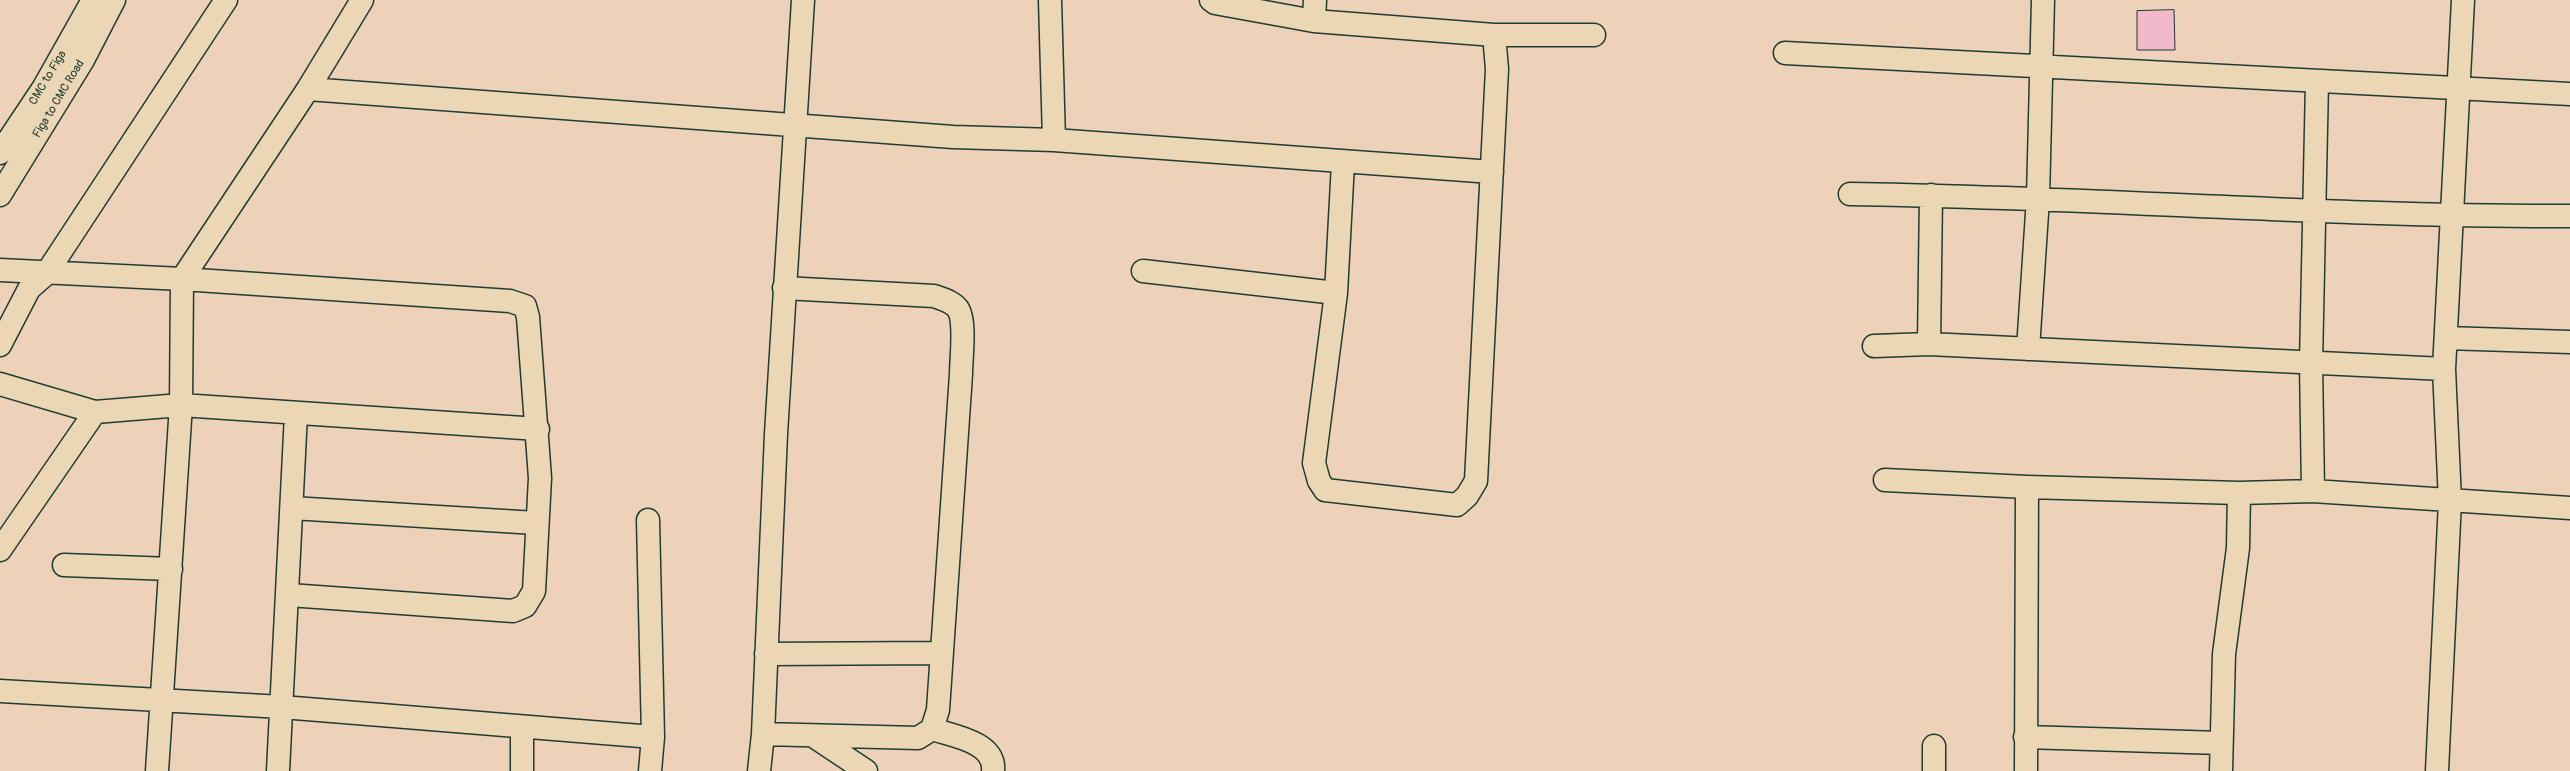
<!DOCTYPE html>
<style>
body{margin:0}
canvas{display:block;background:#edd1b9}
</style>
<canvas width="2570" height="771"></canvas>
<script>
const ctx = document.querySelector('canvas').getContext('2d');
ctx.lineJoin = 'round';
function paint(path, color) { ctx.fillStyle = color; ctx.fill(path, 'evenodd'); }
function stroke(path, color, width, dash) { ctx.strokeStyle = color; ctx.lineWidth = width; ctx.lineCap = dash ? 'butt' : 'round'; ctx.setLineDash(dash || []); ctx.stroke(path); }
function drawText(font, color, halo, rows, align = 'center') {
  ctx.font = font + ' Pangolin,sans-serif'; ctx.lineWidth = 3; ctx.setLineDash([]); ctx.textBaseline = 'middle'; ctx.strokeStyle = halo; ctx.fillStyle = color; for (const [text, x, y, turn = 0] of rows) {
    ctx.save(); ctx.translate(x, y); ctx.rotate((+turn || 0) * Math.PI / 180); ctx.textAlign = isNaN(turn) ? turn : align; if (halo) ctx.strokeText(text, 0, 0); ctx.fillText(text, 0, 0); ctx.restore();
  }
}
const building = new Path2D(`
 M2174,10L2175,50H2137V11Z`);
paint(building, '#f2b9ca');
stroke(building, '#1f3d34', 1);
const street = new Path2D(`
 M1050,0L1054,140
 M1211,0L1215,3L1314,21L1494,35L1497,69L1476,481L1467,496L1457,505L1325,490L1319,481L1314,463L1336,293L1343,163
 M1314,21L1315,0
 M1494,35H1594
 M1785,53L2570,94
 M308,89L953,137L1054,140L1492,172
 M1850,194C2090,197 2330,217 2570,216
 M0,270L182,279L510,301L525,306L528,317L540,478L534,591L525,606L513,611L289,595
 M1143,271L1336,293
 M2446,338L2570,342
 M1929,344L1931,195
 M0,345L29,289L46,274L226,0
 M1874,346L1929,344L2444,369
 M2028,349L2038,198L2043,0
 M0,384L95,412L181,405L538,429
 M1885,480L2027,487L2239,493L2313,491L2570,508
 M2313,491L2311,363L2317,82
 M292,508L536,523
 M648,520L653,737L650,771
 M0,550L95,412
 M64,565L171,569
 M766,654L940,653
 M0,691L282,707L653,737
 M932,729C953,736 996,742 993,771
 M763,734L918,738L932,729L938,710L961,374C961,359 966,321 958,309C952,301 942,299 934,296L784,288
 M815,737L866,771
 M2025,737L2221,743
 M1934,746V771
 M157,771L181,405L182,279L308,89L362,0
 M278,771L296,414
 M522,771V727
 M759,771L763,734L776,434L803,0
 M2026,771L2027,487
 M2221,771L2224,654L2238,548L2239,493
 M2437,771L2450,501L2444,369L2463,0`);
const primary = new Path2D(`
 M0,153L44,87L93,0
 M0,195L83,60L114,0`);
stroke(street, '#1f3d34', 25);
stroke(primary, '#1f3d34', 25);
stroke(street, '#ecd7b5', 22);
stroke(primary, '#ecd7b5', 22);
drawText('12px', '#1f3d34', '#ecd7b5', [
 ["CMC to Figa",48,78,-59],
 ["Figa to CMC Road",59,99,-59]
]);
</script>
